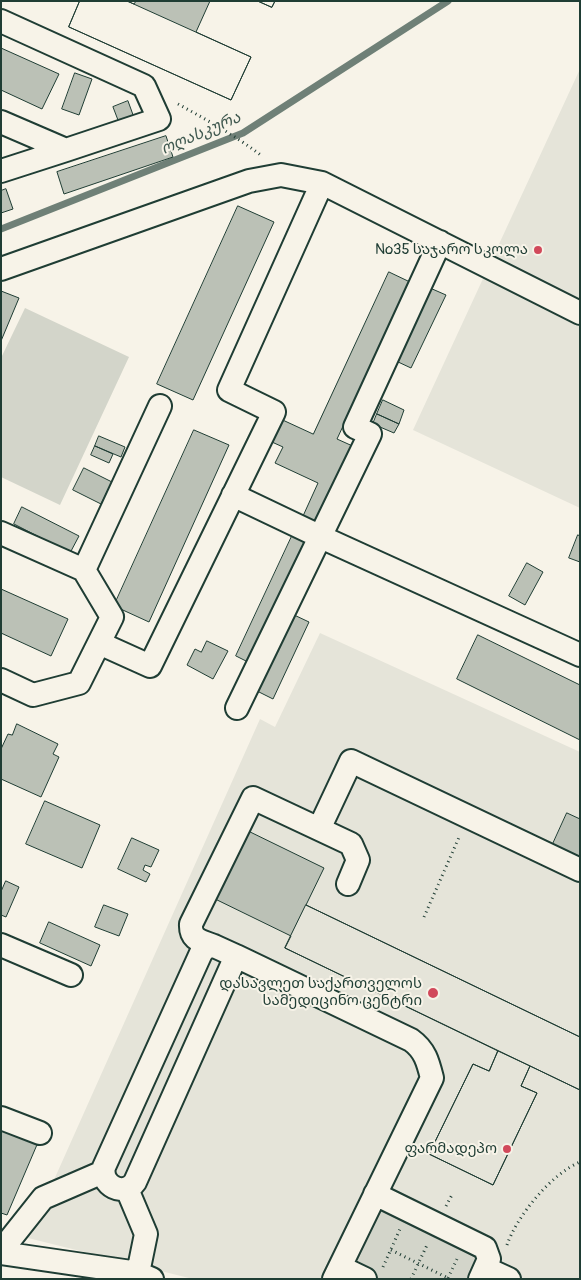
<!DOCTYPE html>
<meta charset="utf-8">
<style>
body{margin:0}
#map{position:relative;width:581px;height:1280px;overflow:hidden;background:#f7f3e8;font-family:Pangolin,sans-serif}
canvas{display:block}
.frame{position:absolute;inset:0;border:2px solid #1f3d34;pointer-events:none}
</style>
<div id="map">
<canvas width="581" height="1280"></canvas>
<div class="frame"></div>
</div>
<script>
const ctx = document.querySelector('canvas').getContext('2d');
ctx.lineJoin = 'round';
function paint(path, color) { ctx.fillStyle = color; ctx.fill(path, 'evenodd'); }
function stroke(path, color, width, dash) { ctx.strokeStyle = color; ctx.lineWidth = width; ctx.lineCap = dash ? 'butt' : 'round'; ctx.setLineDash(dash || []); ctx.stroke(path); }
function drawText(font, color, halo, rows, align = 'center') {
  ctx.font = font + ' Pangolin,"Noto Sans Georgian",sans-serif'; ctx.lineWidth = 4; ctx.setLineDash([]); ctx.textBaseline = 'middle'; ctx.strokeStyle = halo; ctx.fillStyle = color; for (const [text, x, y, turn = 0] of rows) {
    ctx.save(); ctx.translate(x, y); ctx.rotate((+turn || 0) * Math.PI / 180); ctx.textAlign = isNaN(turn) ? turn : align; if (halo) ctx.strokeText(text, 0, 0); ctx.fillText(text, 0, 0); ctx.restore();
  }
}
paint(new Path2D(`
 M580,69V508L413,430Z
 M320,633L580,752V1279H193L28,1238L260,719L275,727Z`), '#e5e4d9');
paint(new Path2D(`
 M25,308L129,357L60,505L1,477V358Z
 M375,1194L485,1248L480,1279H334Z`), '#d3d5ca');
stroke(new Path2D(`
 M1,229L243,133L448,1`), '#6f8077', 7);
const building = new Path2D(`
 M80,1H127L134,4L136,1H210L196,32L251,57L231,100L69,27Z
 M80,1H127L251,57L231,100L69,27Z
 M258,1H275L272,7Z
 M258,1H275L272,7Z
 M1,48L59,74L42,109L1,90Z
 M75,73L92,79L79,115L62,109Z
 M128,101L136,123L121,128L113,107Z
 M166,136L173,157L64,194L57,172Z
 M6,189L13,209L1,213V191Z
 M238,206L274,222L193,400L157,384Z
 M389,272L410,282L337,439L357,448L321,525L303,516L318,483L275,463L283,447L263,438L274,416L313,434Z
 M430,288L446,295L411,368L396,361Z
 M1,291L19,298L1,341Z
 M383,400L404,410L399,424L377,414Z
 M377,414L399,424L394,433L373,424Z
 M194,430L229,445L149,622L114,606Z
 M99,436L125,447L121,457L95,446Z
 M95,446L113,454L109,463L91,455Z
 M84,468L112,482L101,504L73,490Z
 M22,507L79,536L70,553L14,524Z
 M293,534L310,543L254,665L236,656Z
 M578,535L580,536V562L569,558Z
 M527,563L543,572L525,605L509,596Z
 M1,589L68,619L51,656L1,633Z
 M292,614L309,622L273,699L257,691Z
 M478,635L580,685V740L457,679Z
 M207,641L228,651L213,679L187,665L195,649L201,652Z
 M17,724L58,744L53,754L59,757L41,797L1,779V749L8,734L12,735Z
 M45,801L100,825L82,868L26,844Z
 M567,813L580,819V858L552,846Z
 M244,829L324,868L306,905L580,1037V1090L530,1066L521,1086L537,1093L493,1185L429,1154L473,1064L489,1071L498,1051L285,948L291,936L211,897Z
 M132,838L159,850L151,867L145,865L143,870L150,874L146,882L118,869Z
 M6,881L19,887L6,917L1,915V892Z
 M104,905L128,914L119,936L95,927Z
 M306,905L580,1037V1090L285,948Z
 M49,922L100,945L91,966L40,943Z
 M498,1051L530,1066L521,1086L537,1093L493,1185L429,1154L473,1064L489,1071Z
 M1,1125L39,1140L7,1215L1,1213Z`);
paint(building, '#bbc1b6');
stroke(building, '#1f3d34', 1);
const minor = new Path2D(`
 M1,21L144,86L159,119L66,150L1,171
 M1,122L66,150
 M1,269L249,181L281,175L322,183L580,313
 M233,495L321,537L580,655
 M1,533L84,570L112,617L99,643
 M84,570L160,406
 M1,680L33,695L79,683L99,643L150,666L274,412L229,390L322,183
 M237,708L370,434L355,427L440,242
 M319,829L351,761L580,870
 M1,945L71,975
 M214,946C201,941 190,940 191,924L253,798L351,844L358,860L348,884
 M236,956L214,946L206,947L201,953L104,1167C100,1185 124,1198 135,1182L236,956L411,1040C425,1050 428,1062 432,1078L334,1279
 M1,1118L40,1133
 M127,1189L146,1234L138,1273
 M375,1194L485,1248L489,1259L480,1279
 M1,1251L43,1198L103,1172
 M1,1253L138,1273L152,1279
 M340,1267L365,1279
 M485,1268L509,1279`);
stroke(minor, '#1f3d34', 26);
stroke(new Path2D(`
 M178,104C207,120 236,136 262,156
 M424,917L460,835
 M446,1206L453,1193
 M507,1245C517,1216 551,1174 580,1162
 M391,1250L448,1278
 M383,1267L400,1229
 M448,1278L457,1259
 M411,1279L428,1243`), '#1f3d34', 3, [1, 4]);
stroke(minor, '#f7f3e8', 22);
for (const [x, y, r, color] of [
 [538,250,5,"#d1495b"],
 [433,993,6,"#d1495b"],
 [507,1149,5,"#d1495b"]
]) { const dot = new Path2D(); dot.arc(x, y, r, 0, 2 * Math.PI); ctx.fillStyle = color; ctx.fill(dot); stroke(dot, '#f7f3e8', 2); }
drawText('15px', '#1f3d34', '#f7f3e8', [
 ["№35 საჯარო სკოლა",528,250],
 ["დასავლეთ საქართველოს",422,984],
 ["სამედიცინო ცენტრი",422,1001],
 ["ფარმადეპო",497,1149]
], 'right');
drawText('italic 16px', '#405950', '#f7f3e8', [
 ["ოღასკურა",201,134,-23]
]);
</script>
